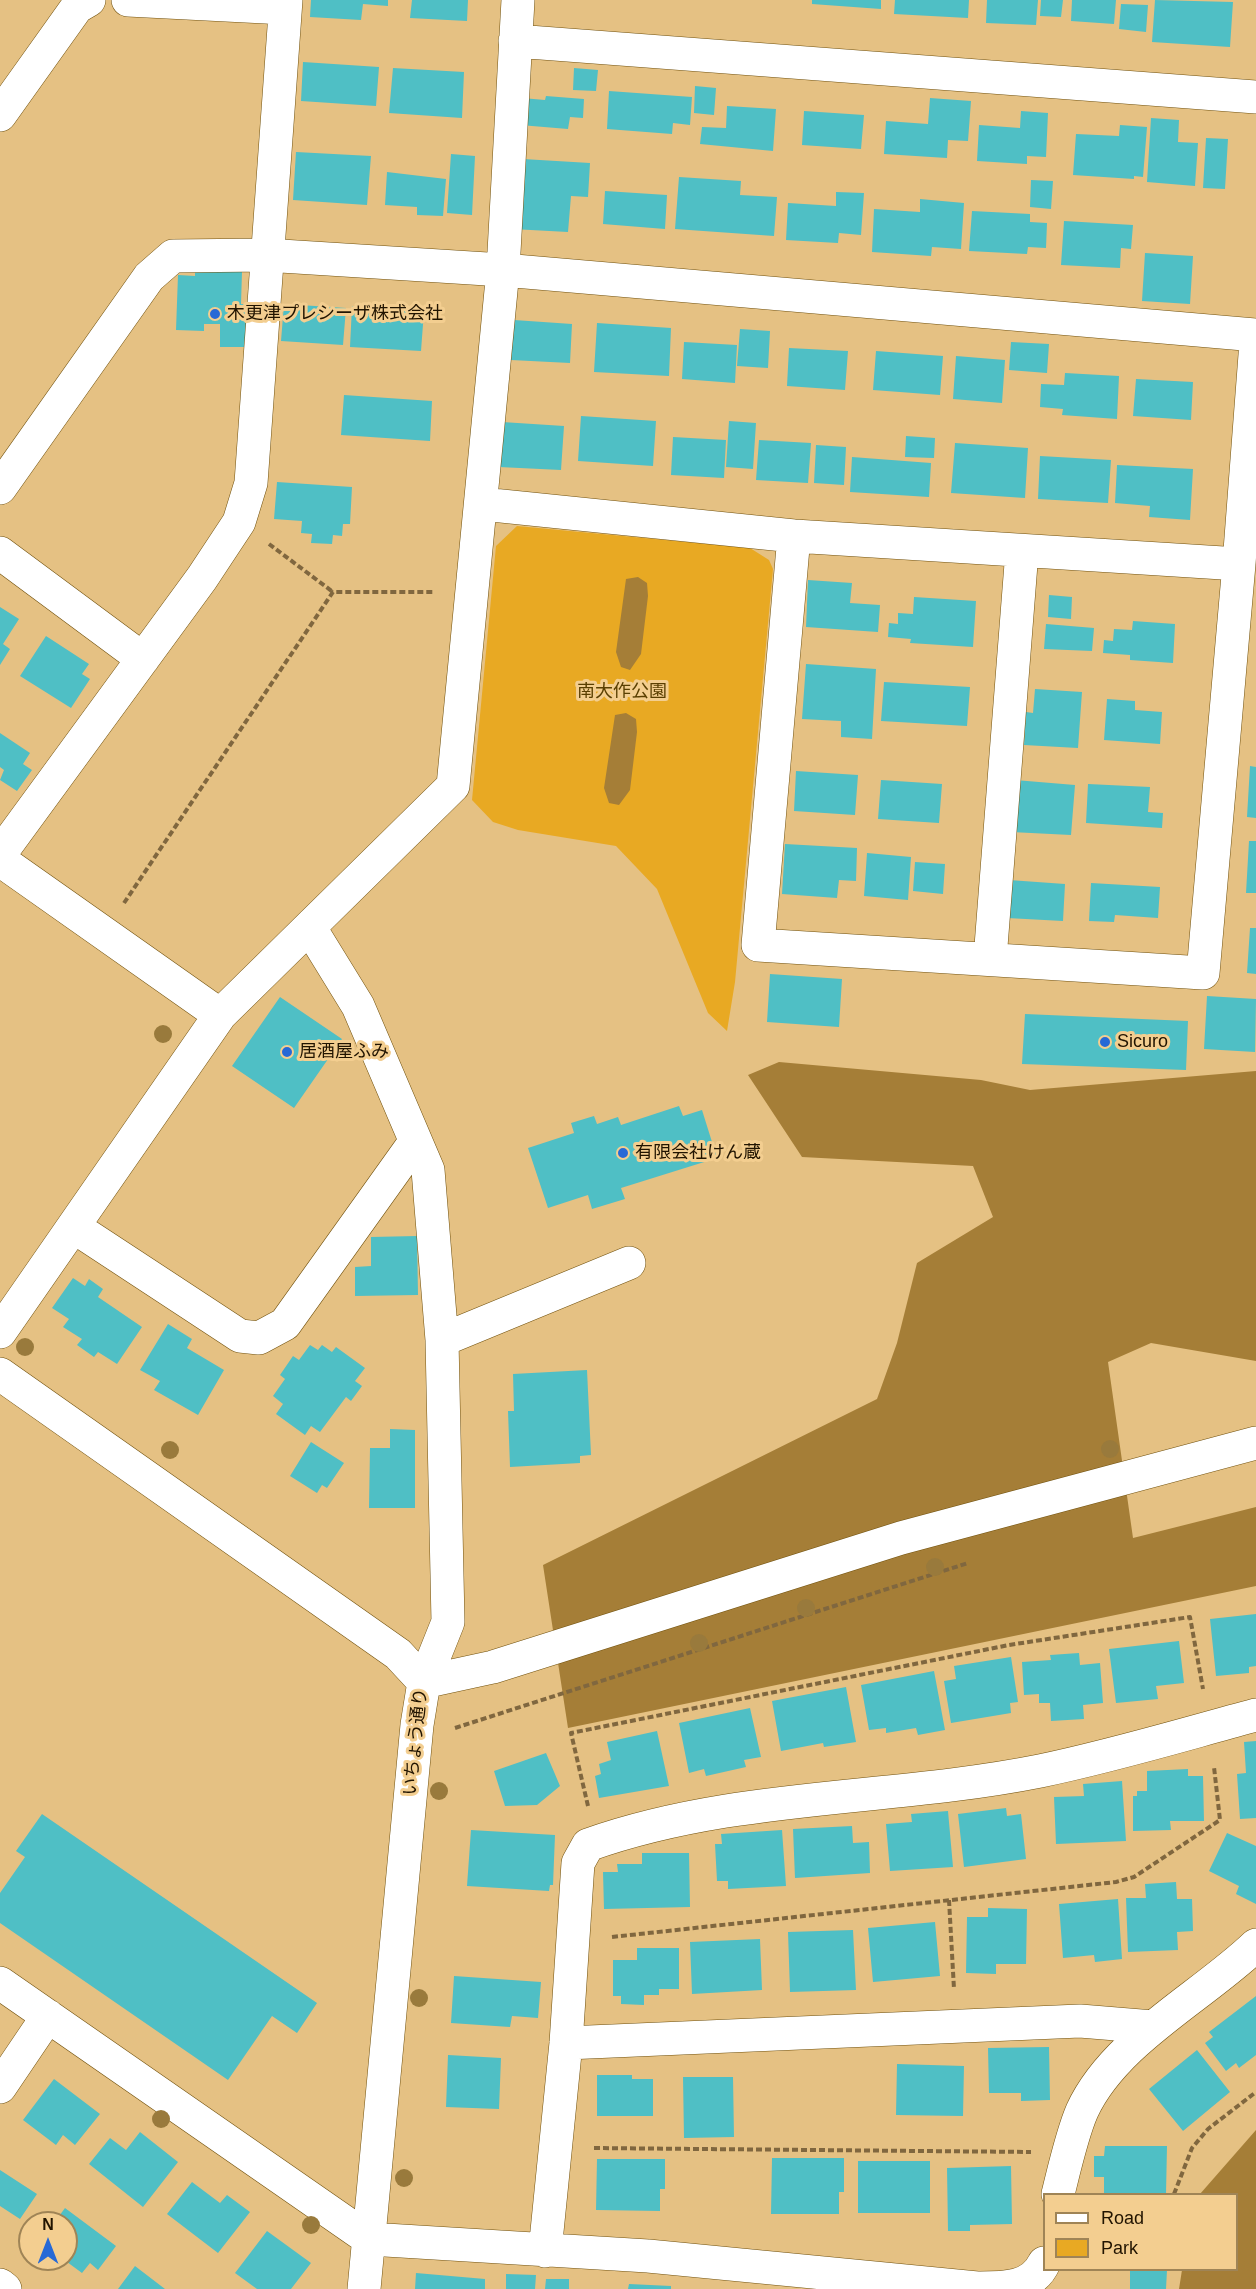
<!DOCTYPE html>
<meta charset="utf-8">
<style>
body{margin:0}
#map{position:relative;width:1256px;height:2289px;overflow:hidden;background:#e5c183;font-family:Helvetica,sans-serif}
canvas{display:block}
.legend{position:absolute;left:1043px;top:2193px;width:195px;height:78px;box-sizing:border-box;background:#f3ce90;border:2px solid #9f8456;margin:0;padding:8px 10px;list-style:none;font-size:18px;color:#211400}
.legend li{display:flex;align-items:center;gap:12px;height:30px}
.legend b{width:30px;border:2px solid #9f8456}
.north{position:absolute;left:18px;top:2211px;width:60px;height:60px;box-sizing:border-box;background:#f3ce90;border:2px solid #9f8456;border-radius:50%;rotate:0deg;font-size:16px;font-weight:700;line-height:24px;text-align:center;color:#211400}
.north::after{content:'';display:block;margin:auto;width:21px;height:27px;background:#2769d6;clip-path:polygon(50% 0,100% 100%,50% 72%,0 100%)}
</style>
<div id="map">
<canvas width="1256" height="2289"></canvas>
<ul class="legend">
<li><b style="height:8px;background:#fff"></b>Road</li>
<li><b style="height:16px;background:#e8a923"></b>Park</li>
</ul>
<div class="north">N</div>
</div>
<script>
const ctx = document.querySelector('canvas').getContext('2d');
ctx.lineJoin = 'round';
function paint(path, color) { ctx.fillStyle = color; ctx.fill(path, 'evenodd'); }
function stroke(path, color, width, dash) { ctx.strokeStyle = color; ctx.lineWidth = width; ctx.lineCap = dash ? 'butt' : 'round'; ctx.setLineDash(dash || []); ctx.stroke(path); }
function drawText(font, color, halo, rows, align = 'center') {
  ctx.font = font + ' Helvetica,"Noto Sans JP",sans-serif'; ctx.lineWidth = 6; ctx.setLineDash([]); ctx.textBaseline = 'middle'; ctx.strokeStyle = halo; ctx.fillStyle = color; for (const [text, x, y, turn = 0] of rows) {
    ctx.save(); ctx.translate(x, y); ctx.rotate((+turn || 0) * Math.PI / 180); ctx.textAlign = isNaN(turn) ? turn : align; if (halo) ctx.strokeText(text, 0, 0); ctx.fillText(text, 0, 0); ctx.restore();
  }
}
paint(new Path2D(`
 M517,526L750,548L769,560L773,569L735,982L727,1031L708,1013L657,889L616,846L518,830L493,822L472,800L496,546Z`), '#e8a923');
paint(new Path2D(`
 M638,577L647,583L648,596L641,654L630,670L621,667L616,652L626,579Z
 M626,713L636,719L637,732L630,790L619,805L609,803L604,788L615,715Z
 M779,1062L981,1080L1030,1090L1256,1071V1361L1151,1343L1108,1362L1133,1538L1256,1507V1586L568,1728L543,1565L877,1399L897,1343L917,1263L993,1217L973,1166L802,1157L748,1075Z
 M1256,2130V2289H1179L1182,2270H1236V2194H1200Z`), '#a57e37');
paint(new Path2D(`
 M311,0H388V6L363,4L361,20L310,17Z
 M412,0H468L467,21L410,18Z
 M812,0H881V9L812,4Z
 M895,0H969L968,18L894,14Z
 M987,0H1038L1036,25L986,23Z
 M1041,0H1063L1061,17L1040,16Z
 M1072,0H1116L1114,24L1071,21Z
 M1155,0L1233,2L1230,47L1152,42Z
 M1121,4L1148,5L1146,32L1119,29Z
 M303,62L379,67L376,106L301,101Z
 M393,68L464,72L462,118L389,113Z
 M574,68L598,70L596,91L573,90Z
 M695,86L716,88L714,115L694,113Z
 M609,91L692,97L690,125L673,123L672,134L607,129Z
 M546,96L584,99L583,118L570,117L568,129L520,125L522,98L545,100Z
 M930,98L971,101L968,141L948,140L947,158L884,154L886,121L928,124Z
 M727,106L776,109L773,151L700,144L702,127L726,128Z
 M804,111L864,115L861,149L802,145Z
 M1021,111L1048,113L1046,157L1027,156V164L977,161L979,125L1020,128Z
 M1151,118L1179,120L1178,142L1198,143L1195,186L1147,182Z
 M1120,125L1147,127L1143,177L1134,176V179L1073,175L1076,134L1119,136Z
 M1206,138L1228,139L1225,189L1203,188Z
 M296,152L371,156L367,205L293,200Z
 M451,154L475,156L472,215L447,213Z
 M523,159L590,163L588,197L571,196L568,232L512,229Z
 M387,172L446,179L443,216L417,215V207L385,205Z
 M679,177L741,181L740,195L777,197L774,236L675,229Z
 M1031,180L1053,181L1051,209L1030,207Z
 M605,191L667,195L665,229L603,224Z
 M836,192L864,193L861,235L839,233L838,243L786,240L788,203L836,206Z
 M920,199L964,203L961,249L932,247L931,256L872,252L874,209L920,212Z
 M972,211L1030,214V222L1047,223L1046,248L1028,247L1027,254L969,251Z
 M1064,221L1133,225L1131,249L1121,248L1120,268L1061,265Z
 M1145,253L1193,256L1190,304L1142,301Z
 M195,270L242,272L241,304L255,305L253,347H220V324H204V331L176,330L178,275L195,276Z
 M284,304L346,308L343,345L281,341Z
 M352,306L424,311L421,351L350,347Z
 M514,320L572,324L570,363L511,360Z
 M597,323L671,328L669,376L594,372Z
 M740,329L770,331L768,368L737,366Z
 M684,342L737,345L735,383L682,379Z
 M1011,342L1049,344L1047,373L1009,370Z
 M789,348L848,351L845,390L787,386Z
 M876,351L943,356L940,395L873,390Z
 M956,356L1005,360L1002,403L953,399Z
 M1065,373L1119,376L1117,419L1062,415L1063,409L1040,407L1041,384L1064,385Z
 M1136,379L1193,382L1191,420L1133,416Z
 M344,395L432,401L430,441L341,435Z
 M581,416L656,421L653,466L578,461Z
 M729,421L756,423L753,469L726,467Z
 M502,422L564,426L561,470L499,467Z
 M906,436L935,438L934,458L905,457Z
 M673,437L726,440L724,478L671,475Z
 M759,440L811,443L808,483L756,480Z
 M955,443L1028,448L1025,498L951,493Z
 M816,445L846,447L844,485L814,483Z
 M1040,456L1111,460L1108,503L1038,499Z
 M852,457L931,463L929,497L850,492Z
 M1117,465L1193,469L1190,520L1149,517L1150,506L1115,503Z
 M277,482L352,487L350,524H343L342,536L333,535L332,544L311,543L312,534L301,533L302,521L274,519Z
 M808,580L852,583L850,603L880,605L878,632L806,627Z
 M1049,595L1072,597L1071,619L1048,617Z
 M914,597L976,601L973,647L910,643L911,639L888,637L889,623L898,624V613L913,614Z
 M0,607L19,619L3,644L10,649L0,665Z
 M1133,621L1175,624L1173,663L1130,660V655L1103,653L1104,640L1113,641L1114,629L1132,630Z
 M1046,624L1094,628L1092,651L1044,649Z
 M46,636L89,664L82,674L90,679L71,708L20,676Z
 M806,664L876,669L872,739L841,737V721L802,719Z
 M884,682L970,687L967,726L881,721Z
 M1035,689L1082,692L1078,748L1024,745L1026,712L1033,713Z
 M1107,699L1135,701V710L1162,712L1160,744L1104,740Z
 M0,733L30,753L23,764L32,770L17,791L0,780L4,770L0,767Z
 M1250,766L1256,767V818L1247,817Z
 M796,771L858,775L855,815L794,811Z
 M881,780L942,784L939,823L878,819Z
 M1015,780L1075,785L1071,835L1011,832Z
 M1088,784L1150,787L1148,812L1163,813L1162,828L1086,823Z
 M1249,841H1256V893H1246Z
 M785,844L857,848L856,881L839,880L837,898L782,894Z
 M867,853L911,857L908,900L864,896Z
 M915,862L945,864L943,894L913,891Z
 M1009,880L1065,884L1063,921L1007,918Z
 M1091,883L1160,887L1158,918L1115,915L1114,922L1089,921Z
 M1250,928H1256V974L1247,973Z
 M770,974L842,979L839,1027L767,1022Z
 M1207,996L1256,999L1255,1052L1204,1049Z
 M280,997L342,1039L294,1108L232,1066Z
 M1025,1014L1188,1021L1186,1070L1022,1064Z
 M679,1106L683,1116L702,1110L717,1158L621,1188L625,1199L592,1209L588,1195L548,1208L528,1148L574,1133L571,1123L594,1116L597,1124L618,1117L621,1125Z
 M417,1236L418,1295L355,1296V1267L371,1266V1237Z
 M73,1278L85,1286L89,1279L103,1289L98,1297L142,1327L117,1364L98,1352L94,1357L77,1345L82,1339L63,1327L69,1319L52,1308Z
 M168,1324L192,1339L187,1348L224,1370L198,1415L154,1390L160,1381L140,1370Z
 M310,1345L318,1350L322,1345L332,1352L336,1347L365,1368L355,1381L362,1386L351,1401L346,1397L320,1432L311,1426L305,1435L276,1414L283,1404L273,1396L285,1379L280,1375L293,1356L299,1360Z
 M587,1370L591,1455L580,1456V1463L510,1467L508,1411H514L513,1374Z
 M390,1429L415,1430V1508H369L370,1448H390Z
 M311,1442L344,1463L327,1488L322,1485L317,1493L290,1476Z
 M1256,1614V1666L1249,1667V1673L1216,1676L1210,1619Z
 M1179,1641L1184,1683L1156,1686L1158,1699L1116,1703L1109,1649Z
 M1079,1653L1080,1665L1100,1663L1103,1703L1083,1705L1084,1719L1051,1721L1050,1703H1039V1694L1024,1695L1022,1662L1051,1660L1050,1655Z
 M1011,1657L1018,1702L1010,1703L1011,1713L951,1723L944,1681L956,1679L954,1666Z
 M934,1671L945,1730L918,1735L916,1728L886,1733V1728L869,1730L861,1685Z
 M846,1687L856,1742L824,1747L823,1743L781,1751L772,1701Z
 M750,1708L761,1757L744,1760L746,1767L706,1776L704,1769L689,1773L679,1723Z
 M657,1731L669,1786L599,1798L595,1776L601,1774L599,1764L611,1760L607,1742Z
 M1256,1741V1818L1240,1819L1237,1774L1246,1773L1244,1742Z
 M546,1753L560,1786L537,1805L505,1806L494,1771Z
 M1188,1769V1776H1203L1204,1821H1170L1171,1830L1133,1831V1796H1137V1791H1147V1771Z
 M1122,1781L1126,1841L1056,1844L1054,1797L1084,1796L1083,1784Z
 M1006,1808L1007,1816L1021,1814L1026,1859L964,1867L958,1814Z
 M948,1811L953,1867L890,1871L886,1824L912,1822L911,1814Z
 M42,1814L317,2003L297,2033L272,2016L228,2080L0,1923V1893L25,1857L16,1851Z
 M852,1826L853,1843L869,1842L870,1873L795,1878L793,1829Z
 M471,1830L555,1835L553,1885H550L549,1891L467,1886Z
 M782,1830L786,1886L728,1889V1881H717L715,1844H722L721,1834Z
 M1227,1833L1256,1846V1904L1236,1894L1239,1886L1209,1871Z
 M642,1853H689L690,1907L604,1909L603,1872H618L617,1864H642Z
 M1176,1882L1177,1899H1192L1193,1931L1177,1932L1178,1950L1128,1952L1126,1898H1146L1145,1884Z
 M1118,1899L1122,1959L1095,1962L1094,1955L1063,1958L1059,1904Z
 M988,1908L1027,1909L1026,1964H996V1974L966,1973L967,1917H988Z
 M935,1922L940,1976L873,1982L868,1928Z
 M853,1930L856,1990L790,1992L788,1932Z
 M760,1939L762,1990L692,1994L690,1942Z
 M637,1948H679V1989H659V1995H644V2005L621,2004V1996H613V1960H637Z
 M454,1976L541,1982L538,2018L512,2016L510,2027L451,2023Z
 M1256,1996V2055L1239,2068L1236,2063L1226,2071L1205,2043L1213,2037L1209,2032Z
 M1049,2047L1050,2100L1021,2101V2093H989L988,2048Z
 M1197,2050L1230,2092L1183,2131L1149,2089Z
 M448,2055L501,2058L499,2109L446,2107Z
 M897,2064L964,2066L963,2116L896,2115Z
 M597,2075H632V2079H653V2116H597Z
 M683,2077H733L734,2137L684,2138Z
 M54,2079L100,2114L75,2145L63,2135L56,2145L23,2120Z
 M140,2132L178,2162L143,2207L89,2164L110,2138L126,2150Z
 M1105,2146H1167L1166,2194H1104V2177H1094V2156H1104Z
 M772,2158H844V2192H839V2214H771Z
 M597,2159H665V2189H660V2211L596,2210Z
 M858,2161H930V2213H858Z
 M1011,2166L1012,2224L970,2225V2231H948L947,2168Z
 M0,2170L37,2194L20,2219L0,2206Z
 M192,2182L220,2203L227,2195L250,2212L218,2253L167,2214Z
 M65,2208L116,2246L98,2270L90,2263L82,2273L63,2259H66V2223H54Z
 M267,2231L311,2263L291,2289H257L235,2273Z
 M135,2266L165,2289H118Z
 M1130,2270H1167L1166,2289H1130Z
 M416,2273L485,2279V2289H415Z
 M506,2274L536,2275L535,2289H506Z
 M546,2279H569V2289H545Z
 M629,2284L671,2286V2289H628Z`), '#4fbfc5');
const minor = new Path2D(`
 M128,0L285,8
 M515,41L1256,97
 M0,115L77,7L89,0
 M0,488L149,277L173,256L265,255L503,270L1256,335
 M482,504L794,536L1239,564
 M794,536L758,945L1203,973L1239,564L1256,342
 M0,553L143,659
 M0,854L202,578L239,522L251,483L286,0
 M0,860L220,1015
 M310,928L358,1006L428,1170L442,1340L448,1622L424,1682L417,1725L364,2289
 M990,959L1022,551
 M74,1227L240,1336L259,1338L285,1324L415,1142
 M0,1332L220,1015L453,786L503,270L518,0
 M442,1340L629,1263
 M0,1374L398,1654L424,1682
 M424,1682L493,1667L901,1538L1256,1443
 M0,1983L369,2239L648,2256L977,2288C1002,2288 1032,2289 1044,2263
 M566,2043L1080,2021L1153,2027
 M0,2087L48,2016
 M1058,2194C1064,2170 1072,2134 1082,2111C1114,2041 1202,1997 1256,1945
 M545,2251L566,2043L578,1863L588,1845C734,1793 890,1801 1040,1771C1113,1756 1185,1734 1256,1715
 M0,2285L5,2289`);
stroke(minor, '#71510d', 34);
stroke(new Path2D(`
 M269,544L333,592
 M124,903L333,592H434
 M455,1728L968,1563
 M588,1806L571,1733L1009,1645L1190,1617L1203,1689
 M949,1900L954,1989
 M612,1937L1116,1882L1134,1877L1220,1820L1214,1767
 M594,2148L1031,2152
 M1174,2194L1192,2148L1208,2129L1256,2092`), '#80673f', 4, [6, 3]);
stroke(minor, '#fff', 33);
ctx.fillStyle = '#997a3c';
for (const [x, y] of [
 [163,1034],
 [25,1347],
 [1110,1449],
 [170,1450],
 [935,1567],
 [806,1608],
 [699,1643],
 [439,1791],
 [419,1998],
 [161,2119],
 [404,2178],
 [311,2225]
]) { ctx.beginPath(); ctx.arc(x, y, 9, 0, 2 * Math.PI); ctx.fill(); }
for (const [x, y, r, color] of [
 [215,314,6,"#2769d6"],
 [1105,1042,6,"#2769d6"],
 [287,1052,6,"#2769d6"],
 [623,1153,6,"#2769d6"]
]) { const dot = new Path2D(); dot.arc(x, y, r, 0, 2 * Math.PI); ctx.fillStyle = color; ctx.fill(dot); stroke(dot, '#f3ce90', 2); }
drawText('18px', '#211400', '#f3ce90', [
 ["木更津プレシーザ株式会社",227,314],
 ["Sicuro",1117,1042],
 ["居酒屋ふみ",299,1052],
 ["有限会社けん蔵",635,1153]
], 'left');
drawText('18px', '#5a3f01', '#f3ce90', [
 ["南大作公園",622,692]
]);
drawText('18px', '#211400', '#f3ce90', [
 ["いちょう通り",416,1742,-84]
]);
</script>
